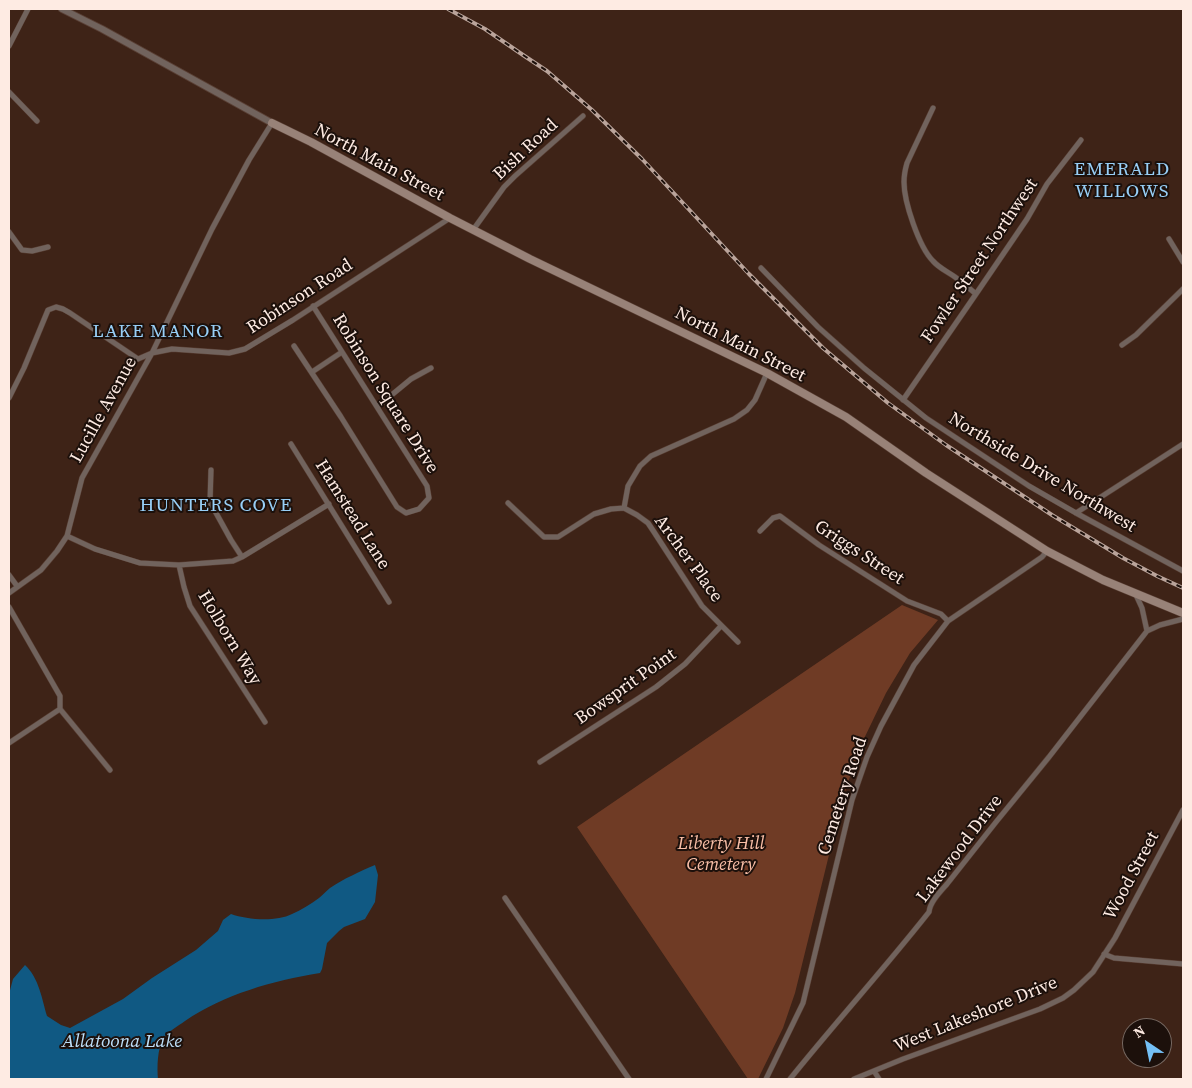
<!DOCTYPE html>
<style>
body{margin:0}
#map{position:relative;width:1192px;height:1088px;overflow:hidden;background:#3e2317;font-family:"Source Serif 4",serif}
canvas{display:block}
.frame{position:absolute;inset:0;border:10px solid #feebe3;pointer-events:none}
.north{position:absolute;left:1122px;top:1018px;width:50px;height:50px;box-sizing:border-box;background:#1c100b;border:1px solid #766861;border-radius:50%;rotate:326deg;font-size:14px;font-weight:700;line-height:20px;text-align:center;color:#feebe3}
.north::after{content:'';display:block;margin:auto;width:18px;height:22px;background:#74c0f6;clip-path:polygon(50% 0,100% 100%,50% 72%,0 100%)}
</style>
<div id="map">
<canvas width="1192" height="1088"></canvas>
<div class="frame"></div>
<div class="north">N</div>
</div>
<script>
const ctx = document.querySelector('canvas').getContext('2d');
ctx.lineJoin = 'round';
function paint(path, color) { ctx.fillStyle = color; ctx.fill(path, 'evenodd'); }
function stroke(path, color, width, dash) { ctx.strokeStyle = color; ctx.lineWidth = width; ctx.lineCap = dash ? 'butt' : 'round'; ctx.setLineDash(dash || []); ctx.stroke(path); }
function drawText(font, color, halo, rows, align = 'center') {
  ctx.font = font + ' "Source Serif 4",serif'; ctx.lineWidth = 4; ctx.setLineDash([]); ctx.textBaseline = 'middle'; ctx.strokeStyle = halo; ctx.fillStyle = color; for (const [text, x, y, turn = 0] of rows) {
    ctx.save(); ctx.translate(x, y); ctx.rotate((+turn || 0) * Math.PI / 180); ctx.textAlign = isNaN(turn) ? turn : align; if (halo) ctx.strokeText(text, 0, 0); ctx.fillText(text, 0, 0); ctx.restore();
  }
}
paint(new Path2D(`
 M902,605L938,620L910,653L886,693L859,749L843,798L795,993L783,1028L758,1079H748L577,827Z`), '#6f3b25');
paint(new Path2D(`
 M375,865L378,875L375,902L365,919L344,927L339,931L327,943L322,969L320,973C272,981 225,994 185,1021C178,1026 169,1031 164,1038C157,1048 157,1068 158,1079H9V994L13,979L25,965C39,978 42,999 47,1016L61,1025L70,1028L123,999L152,978L196,950L218,931L223,920L231,914C248,920 276,922 292,914C301,910 311,904 319,898C323,895 326,891 330,888C343,879 361,871 375,865Z`), '#105983');
const minor = new Path2D(`
 M9,46L28,9
 M9,92L37,121
 M933,108L907,163C905,170 904,176 904,182C904,202 919,247 933,261C939,268 948,272 955,277C962,282 969,288 976,294
 M473,230L504,187L515,176L583,116
 M9,232L22,250L32,251L48,247
 M1169,239L1183,262
 M761,268L818,327L864,368L926,418L1029,486L1076,513L1183,571
 M1122,345L1136,335L1183,289
 M294,346L341,417L397,507L406,513L419,509L429,498L427,486L313,306
 M312,372L342,352
 M9,398L24,368L48,310L56,307L63,309L70,313L138,359L152,353L172,349L229,353L245,349L293,320L450,218
 M903,400L976,294L1027,219L1047,184L1081,140
 M377,407L411,379L431,368
 M291,444L389,602
 M211,470L210,502L231,540L242,557
 M508,503L544,537H558L594,514L611,509L624,508L637,515L648,523L654,532L702,606L738,642
 M624,508L628,486L640,466L651,456L734,419L747,410L755,400L767,373
 M1076,513L1183,444
 M760,531L773,518L780,516L819,545L907,601L941,614L948,621
 M67,536L95,549L140,563L179,565L233,561L242,557L329,504
 M179,565L184,587L190,606L265,722
 M9,575L17,586
 M9,593L41,570L57,551L67,536L82,478L152,353L212,229L249,160L272,123
 M1136,595L1142,608L1147,631
 M9,607L60,696V709L110,770
 M9,743L60,709
 M540,762L656,687L685,664L721,626
 M505,898L629,1079
 M1104,954L1114,958L1183,964
 M874,1071L879,1079
 M766,1079L803,1003L852,800L867,757L881,726L914,665L948,621L1042,557L1047,551
 M790,1079C835,1023 884,969 929,912C930,902 940,892 947,884L996,822L1049,757L1147,631L1160,625L1183,619
 M854,1079L903,1059L1040,1009L1063,998L1074,990L1093,972L1115,938L1183,810`);
const tertiary = new Path2D(`
 M62,9L102,29L272,123`);
const secondary = new Path2D(`
 M272,123L311,142L450,218L530,259L767,373L846,417L926,473L1047,551L1103,580L1183,613`);
stroke(minor, '#593f34', 6);
stroke(tertiary, '#593f34', 8);
stroke(secondary, '#593f34', 9);
stroke(minor, '#71635d', 5);
stroke(tertiary, '#71635d', 6);
stroke(secondary, '#988278', 8);
const rail = new Path2D(`
 M448,9L485,29L523,55L547,71L592,110L642,159L749,274L823,348L888,403L946,445L1052,515L1123,558L1157,576L1183,588`);
stroke(rail, '#baa49b', 4);
stroke(rail, '#1c100b', 2, [5.5]);
drawText('18px', '#feebe3', '#1c100b', [
 ["Bish Road",526,150,-43],
 ["North Main Street",379,163,28],
 ["Fowler Street Northwest",980,261,-56],
 ["Robinson Road",300,297,-33],
 ["North Main Street",740,345,27],
 ["Robinson Square Drive",385,394,58],
 ["Lucille Avenue",104,410,-61],
 ["Northside Drive Northwest",1042,473,31],
 ["Hamstead Lane",352,515,58],
 ["Griggs Street",859,553,33],
 ["Archer Place",688,559,54],
 ["Holborn Way",229,638,59],
 ["Bowsprit Point",626,687,-35],
 ["Cemetery Road",843,796,-72],
 ["Lakewood Drive",960,849,-53],
 ["Wood Street",1132,876,-62],
 ["West Lakeshore Drive",976,1015,-22]
]);
drawText('italic 18px', '#fabfa7', '#1c100b', [
 ["Liberty Hill",721,844],
 ["Cemetery",721,865]
]);
ctx.letterSpacing = '1px';
drawText('19px', '#98cff7', '#1c100b', [
 ["EMERALD",1122,170],
 ["WILLOWS",1122,192],
 ["LAKE MANOR",158,332],
 ["HUNTERS COVE",216,506]
]);
ctx.letterSpacing = '0px';
drawText('italic 19px', '#bddff9', '#1c100b', [
 ["Allatoona Lake",122,1042]
]);
</script>
